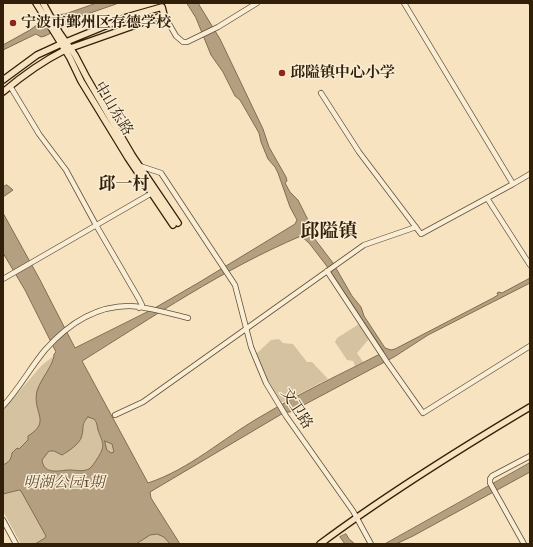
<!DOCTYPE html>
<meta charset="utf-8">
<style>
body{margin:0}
#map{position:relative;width:533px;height:547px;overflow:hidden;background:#f7e3bf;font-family:"IM FELL Great Primer",serif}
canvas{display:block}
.frame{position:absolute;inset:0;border:4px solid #311f09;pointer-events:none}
</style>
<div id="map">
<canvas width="533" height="547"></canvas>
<div class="frame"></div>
</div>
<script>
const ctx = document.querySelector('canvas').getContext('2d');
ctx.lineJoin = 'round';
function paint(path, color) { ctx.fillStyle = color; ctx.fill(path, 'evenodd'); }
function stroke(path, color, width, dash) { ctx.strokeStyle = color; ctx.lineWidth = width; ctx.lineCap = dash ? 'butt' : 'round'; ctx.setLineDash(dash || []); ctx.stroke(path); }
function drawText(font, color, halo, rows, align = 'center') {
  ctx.font = font + ' "IM FELL Great Primer","Noto Serif SC",serif'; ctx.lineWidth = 3; ctx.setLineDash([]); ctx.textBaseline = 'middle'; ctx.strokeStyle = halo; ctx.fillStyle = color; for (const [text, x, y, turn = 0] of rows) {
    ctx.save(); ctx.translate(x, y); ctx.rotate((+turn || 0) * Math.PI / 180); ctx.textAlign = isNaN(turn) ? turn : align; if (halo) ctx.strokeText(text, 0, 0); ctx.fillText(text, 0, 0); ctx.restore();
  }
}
paint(new Path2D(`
 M359,324L369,339L357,353L363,362L355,366L353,361L347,360L335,342L337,338Z
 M279,339L283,343L293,344L307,362H312L328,379L281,403L254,356L271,340Z
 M55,355L113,444L169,544H21L3,511V410L42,365Z`), '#d5c2a0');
const water = new Path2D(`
 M97,3H119L70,20L65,26L45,36L41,37L36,34L3,50V45L30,30L38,24L55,15L65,14Z
 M187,3H198L220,39L263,129L269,147L286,177L287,181L285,183L290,192L298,200L314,232V238L333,263L352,296L361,307L364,316L385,348L391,350L395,349L493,298L498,295L497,293L499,292L502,293L530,278V283L428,335L394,357L300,407L290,412H285L150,492L151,498L180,544H170L164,537L157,534L150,535L136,544H35L45,538L46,536L21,491L19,490L3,494V465C9,462 11,460 12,453L17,448L19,449L28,440V436C52,421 32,413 37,391C40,380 55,363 54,354L56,352L25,290L3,253V213L39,278L75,348L153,309L198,283L295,224L297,220L290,207L278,173L275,167L268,159L261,142L259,133L240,100L235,96L223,72L211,55L196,18ZM301,236L309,243L326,265L384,352C343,373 300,393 260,417C222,439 190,469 148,483L82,361C153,317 223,269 301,236ZM88,417L94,419C97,422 97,426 98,430C103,444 106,445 97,459C95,462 92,467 89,469C83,472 76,470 70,470C60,470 44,476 42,460L49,451H54L62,455C69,451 81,443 82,435C84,427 81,424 88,417ZM105,441L112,444L114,452L111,453L107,450Z
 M7,185L13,190L3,197V187Z
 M530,463V472L413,536L396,544H385Z
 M346,534L349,539L355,544H345L340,537Z`);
paint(water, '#b4a081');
stroke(water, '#806c51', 1);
const minor = new Path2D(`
 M164,15L176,36L183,42H187L218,27L257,3
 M10,86L39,134L66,170L96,225L139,299L142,305L139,308
 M321,93L359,152L421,234L513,184L404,3
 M140,166L161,173L235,285L251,347L266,383L286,416L353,511L371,544
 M513,184L530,174
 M487,198L530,265
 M327,271L387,362L423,413L530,346
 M3,279L152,193
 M3,406C19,389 30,368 45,350C67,325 95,306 129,306C145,306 171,314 188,318
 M115,415L143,402L364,245L416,227
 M3,520L16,544
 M524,544L490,483V479L492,476L530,456`);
const major = new Path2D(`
 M36,3L70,58L81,81L128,158L173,225
 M43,3L59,32L75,55L87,78L132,155L178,223
 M3,80L37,55L61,44L127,17L162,7L164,15L65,50C43,61 22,76 3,92
 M320,544C387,494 458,450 530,407`);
stroke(minor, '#625036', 6);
stroke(major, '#311f09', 8);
stroke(minor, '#faedd5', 4.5);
stroke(major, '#f7e3bf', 5.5);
const rail = new Path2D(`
 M529,3L530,4`);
stroke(rail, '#311f09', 2.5);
stroke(rail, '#faedd5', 1, [3]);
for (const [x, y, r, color] of [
 [13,23,4,"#8f2418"],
 [282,73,4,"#8f2418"]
]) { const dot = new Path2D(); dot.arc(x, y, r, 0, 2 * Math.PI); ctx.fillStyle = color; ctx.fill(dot); stroke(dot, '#faedd5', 1.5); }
drawText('bold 15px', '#311f09', '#faedd5', [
 ["宁波市鄞州区存德学校",21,23],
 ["邱隘镇中心小学",290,73]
], 'left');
drawText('15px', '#311f09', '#faedd5', [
 ["中山东路",113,109,59],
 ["文卫路",296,409,57]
]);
drawText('italic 15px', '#625036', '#faedd5', [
 ["明湖公园1期",64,483]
]);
drawText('bold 17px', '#311f09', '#faedd5', [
 ["邱一村",124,185]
]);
drawText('bold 19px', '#311f09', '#faedd5', [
 ["邱隘镇",329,232]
]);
</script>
